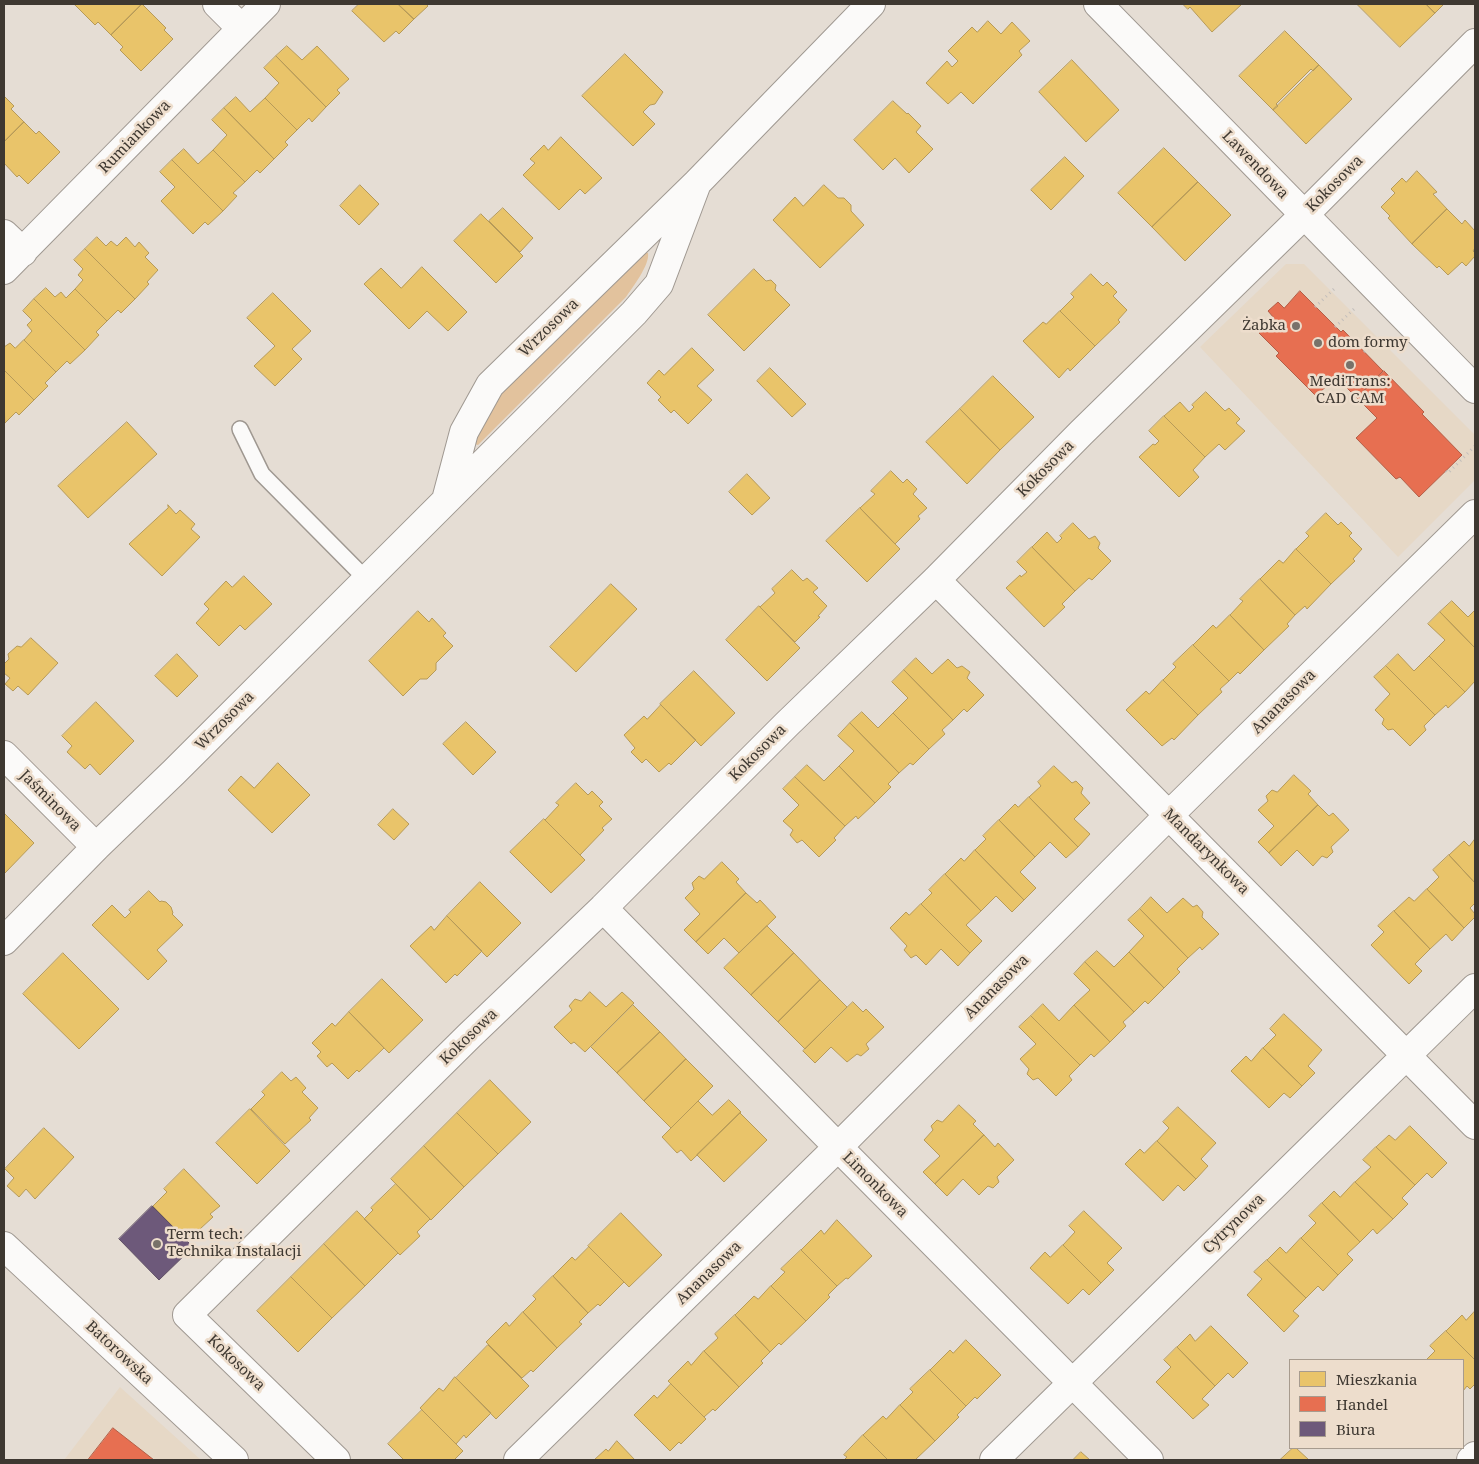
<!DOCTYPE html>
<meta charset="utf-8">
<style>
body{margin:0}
#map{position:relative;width:1479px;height:1464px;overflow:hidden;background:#e5ddd4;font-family:"Noto Serif",serif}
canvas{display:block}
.frame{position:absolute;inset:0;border:5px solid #3e3831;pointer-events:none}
.legend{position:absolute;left:1289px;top:1359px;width:175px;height:90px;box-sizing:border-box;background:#edddcc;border:1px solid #a79b8e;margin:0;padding:6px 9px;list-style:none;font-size:15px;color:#3e3831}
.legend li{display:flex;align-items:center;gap:10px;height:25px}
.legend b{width:25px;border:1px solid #a79b8e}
</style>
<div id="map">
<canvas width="1479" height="1464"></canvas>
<div class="frame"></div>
<ul class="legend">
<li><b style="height:14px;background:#e9c46a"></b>Mieszkania</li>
<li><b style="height:14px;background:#e76f51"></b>Handel</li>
<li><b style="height:14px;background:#6d597a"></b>Biura</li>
</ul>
</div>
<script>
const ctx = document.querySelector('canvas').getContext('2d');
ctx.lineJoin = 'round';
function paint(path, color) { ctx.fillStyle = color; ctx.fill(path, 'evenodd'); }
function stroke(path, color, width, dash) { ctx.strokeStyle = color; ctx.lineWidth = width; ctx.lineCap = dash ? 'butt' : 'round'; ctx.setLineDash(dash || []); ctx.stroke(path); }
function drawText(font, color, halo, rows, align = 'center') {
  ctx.font = font + ' "Noto Serif",serif'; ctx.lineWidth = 5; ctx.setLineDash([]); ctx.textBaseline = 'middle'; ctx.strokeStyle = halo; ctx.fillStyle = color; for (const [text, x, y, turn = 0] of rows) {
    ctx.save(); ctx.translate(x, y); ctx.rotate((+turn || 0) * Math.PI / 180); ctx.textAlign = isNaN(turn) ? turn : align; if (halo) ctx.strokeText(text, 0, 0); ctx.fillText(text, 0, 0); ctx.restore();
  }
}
paint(new Path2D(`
 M1286,264H1304L1475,435V480L1398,557L1200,347Z
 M120,1387L201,1460H64Z`), '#e6d8c6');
paint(new Path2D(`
 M645,252L648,253C650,265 632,288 626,297L478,445L474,444V439L497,397Z`), '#e2c29d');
const homes = new Path2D(`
 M76,4H142L111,35L98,22L95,25L75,5Z
 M142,4L166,28L164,30L173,39L141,71L120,50L123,47L111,35Z
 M359,4H398L414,19L399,34L396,31L384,42L352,11Z
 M398,4H426L428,6L414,19Z
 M1183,4H1242L1212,32L1190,7L1188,9Z
 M1357,4H1426L1435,13L1400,47Z
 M1426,4H1444L1435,13Z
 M988,21L1001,34L1012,22L1030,41L1019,51L1022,55L973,104L961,92L948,104L926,83L947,61L952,67L958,61L948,51L972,27L977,32Z
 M1285,31L1319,65L1313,71L1311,69L1276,104L1278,106L1273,110L1239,76Z
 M287,46L302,60L317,46L349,79L337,90L340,93L326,107L276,56Z
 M625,54L663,92L655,104L650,105L643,112L655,124L633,146L582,96Z
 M276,56L326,107L312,122L309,118L297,130L265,98L279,83L264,68Z
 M1072,60L1119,110L1086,142L1039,92Z
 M1319,65L1352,99L1306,144L1273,110Z
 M4,96L14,106L11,109L24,122L4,142Z
 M236,97L250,112L265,98L297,130L285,142L288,145L274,159L224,108Z
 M893,101L907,114L908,113L921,126L916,132L933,149L909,173L895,158L883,170L854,140Z
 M224,108L274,159L260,173L257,170L245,182L213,150L227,135L212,120Z
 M24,122L36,134L39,131L60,152L28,184L19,175L17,177L4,163V142Z
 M561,137L602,178L585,194L580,189L559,210L523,175L535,163L530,159L544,145L548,150Z
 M1164,148L1198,182L1152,227L1118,193Z
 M184,149L198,164L213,150L245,182L233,193L237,196L223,211L172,160Z
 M1065,157L1084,176L1051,210L1031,190Z
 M172,160L223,211L208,225L205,222L193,234L161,201L175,187L160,172Z
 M1417,171L1437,192L1433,194L1447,209L1412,244L1388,218L1390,216L1381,207L1395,193L1391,189L1402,178L1406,182Z
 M1198,182L1231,215L1185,261L1152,227Z
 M360,185L379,204L359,225L340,206Z
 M824,185L838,198H844L851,205V211L864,225L820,268L773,220L795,197L803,206Z
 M503,208L533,238L520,252L489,221Z
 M1447,209L1462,224L1465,220L1475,231V248L1473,251L1475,253V256L1466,266L1462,262L1448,275L1439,266L1437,268L1412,244Z
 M481,214L523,256L496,283L454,241Z
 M97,237L106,246L111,241L117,246L126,237L135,247L139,242L149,253L145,257L158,270L147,282L149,284L135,299L85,249Z
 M85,249L135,299L121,313L118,310L107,321L75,289L83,280L78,275L83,269L74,260Z
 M422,267L467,312L448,331L427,311L409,329L364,284L381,268L401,288Z
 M754,269L766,281L771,280L776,285L775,290L790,305L744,351L708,315Z
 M1091,274L1103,286L1107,282L1117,292L1113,296L1127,310L1118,320L1120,322L1095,346L1060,311L1074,297L1071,294Z
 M46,288L55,297L61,292L66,298L75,289L107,321L96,332L99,335L85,350L34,299Z
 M273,293L311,331L292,349L302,359L275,386L254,366L275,346L247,318Z
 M34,299L85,350L70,364L67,361L56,372L24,340L32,331L27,325L32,320L23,311Z
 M1060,311L1095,346L1070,371L1068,368L1059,378L1023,341L1043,322L1046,324Z
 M24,340L56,372L45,383L48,386L34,400L4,370V347L10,343L15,348Z
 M692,348L714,370L697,386L712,400L688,424L674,410L671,413L658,400L661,397L647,383L659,370L664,375Z
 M770,368L806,404L792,417L757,381Z
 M4,370L34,400L19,415L16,412L5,423Z
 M993,376L1034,417L1000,450L960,409Z
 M1206,392L1225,411L1229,408L1240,419L1236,423L1245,431L1225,450L1219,444L1205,457L1164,416L1180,402L1189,412L1194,407L1192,405Z
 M960,409L1000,450L967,484L926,442Z
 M1164,416L1205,457L1193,470L1199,477L1179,497L1139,457L1153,444L1155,445L1159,441L1149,431Z
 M127,422L157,454L88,518L58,486Z
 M891,471L903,483L907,479L917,489L913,494L927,508L918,516L920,519L895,544L860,508L875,494L871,491Z
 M747,474L770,498L752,515L729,492Z
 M168,505L176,514L180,510L195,524L191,529L200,537L162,576L129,544L168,508Z
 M860,508L900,549L867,582L826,541Z
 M1326,513L1338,525L1341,522L1352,533L1349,536L1362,549L1353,559L1355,561L1331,584L1296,549L1309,536L1306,533Z
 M1073,523L1089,539L1095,536L1100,543L1098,548L1111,561L1092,580L1089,578L1075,591L1032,547L1047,532L1057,543L1062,538L1060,536Z
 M1032,547L1075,591L1062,604L1065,607L1044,627L1006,588L1020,575L1021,577L1027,572L1017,562Z
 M1296,549L1331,584L1307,609L1305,606L1295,615L1260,579L1279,560L1283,563Z
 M792,570L803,581L807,578L818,588L813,592L827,606L818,616L820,617L795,642L760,607L775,593L772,589Z
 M244,576L272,604L245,630L240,625L219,646L196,623L209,609L204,604L226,581L232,587Z
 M1260,579L1295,615L1287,624L1289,626L1264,650L1230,615L1243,601L1240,599Z
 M611,584L637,609L576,672L550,647Z
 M1452,601L1468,617L1475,610V648L1440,612Z
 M759,606L800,648L767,681L726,640Z
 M418,611L429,622L432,618L446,633L443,636L453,646L436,663V670L427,679H420L403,696L369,661Z
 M1440,612L1475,648V681L1465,692L1429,656L1445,640L1428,624Z
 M1230,615L1264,650L1240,674L1238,672L1229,681L1193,645L1213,625L1216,628Z
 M31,638L58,663L28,695L18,686L13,691L5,684L10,678L4,673V664L9,659L8,654L17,646L21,647Z
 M1193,645L1229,681L1220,689L1222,692L1198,715L1163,680L1176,667L1173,664Z
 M177,654L198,676L177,697L155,676Z
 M1398,654L1414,671L1429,656L1465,692L1448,708L1446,705L1435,715L1386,666Z
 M916,658L932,674L948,659L957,668L962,666L970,672L967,678L984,695L967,712L964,709L953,720L904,670Z
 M1386,666L1435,715L1424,726L1426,730L1410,746L1393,729L1388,730L1382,724L1384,719L1375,710L1390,694L1374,677Z
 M904,670L953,720L942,730L945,734L929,749L893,713L908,698L892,682Z
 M694,671L735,713L701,746L660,704Z
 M1163,680L1198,715L1174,740L1172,738L1162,746L1126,710L1146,691L1149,694Z
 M96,702L134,741L100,775L90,764L85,769L67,752L72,746L62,736Z
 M661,705L696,740L671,765L669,763L659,772L646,759L642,763L631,752L635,748L624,735L644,716L647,719Z
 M862,712L878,728L893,713L929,749L913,765L910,763L899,773L850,723Z
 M466,722L496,752L473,775L443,744Z
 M850,723L899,773L888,784L891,787L875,803L839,766L854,751L838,736Z
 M278,763L310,795L272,833L228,790L241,776L254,788Z
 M807,765L824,781L839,766L875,803L858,819L856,816L845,826L795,777Z
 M1054,766L1072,783L1076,781L1083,788L1081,793L1090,803L1074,819L1090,834L1078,847L1029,797L1041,786L1038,782Z
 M1294,775L1311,791L1308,794L1318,805L1269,853L1258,842L1274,826L1258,810L1268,801L1266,796L1272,790L1277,792Z
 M795,777L845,826L834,838L836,840L819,857L802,840L797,843L790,835L793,830L783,821L799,805L783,789Z
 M576,783L588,795L592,791L603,802L599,806L612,819L602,828L604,830L580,855L545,820L559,805L556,803Z
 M1029,797L1078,847L1066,858L1050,842L1035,857L999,820L1015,804L1018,807Z
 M1318,805L1329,816L1333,813L1349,830L1331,847L1333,852L1327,858L1322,856L1313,866L1297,850L1281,866L1269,853Z
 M393,809L409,824L394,840L378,825Z
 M5,814L34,843L4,874V816Z
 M544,819L585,860L551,893L510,852Z
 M999,820L1035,857L1020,872L1036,888L1024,900L975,850L986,839L983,836Z
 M1475,839V883L1449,855L1464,841L1469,846Z
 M975,850L1024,900L1012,912L996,896L981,911L945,874L961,858L964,861Z
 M1449,855L1475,883V903L1470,908L1475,914V917L1464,928L1427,889L1439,877L1433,870Z
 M722,862L739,879L736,882L746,893L696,942L684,930L700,914L685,898L694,889L692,883L699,876L704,879Z
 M945,874L981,911L966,925L982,941L970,953L921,904L932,893L929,890Z
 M480,882L521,923L487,957L447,916Z
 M1427,889L1464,928L1452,941L1446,934L1430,949L1394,911L1409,897L1414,901Z
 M149,891L160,902L161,901L166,902L171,907L173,913L172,914L183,925L157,950L167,961L148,980L92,925L112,905L125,918L131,912L129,910Z
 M746,893L757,903L760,900L776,917L739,953L724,938L708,954L696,942Z
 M1151,897L1167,913L1183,898L1193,907L1197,905L1203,912L1202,917L1219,934L1202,950L1200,947L1188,958L1140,909Z
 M921,904L970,953L958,966L941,949L926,965L916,955L911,958L904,950L907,946L890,928L906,912L909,915Z
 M1140,909L1188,958L1177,969L1180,972L1164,988L1129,952L1144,936L1128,920Z
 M1394,911L1430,949L1415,964L1422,971L1409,984L1371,945L1384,932L1378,926Z
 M447,916L482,951L457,976L455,974L446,983L410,946L431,926L434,930Z
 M767,926L794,953L751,995L724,968Z
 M1097,951L1114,967L1129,952L1164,988L1148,1004L1145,1001L1134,1012L1085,962Z
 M63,953L119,1009L79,1049L23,994Z
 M794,953L820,980L778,1022L751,995Z
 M1085,962L1134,1012L1123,1022L1126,1026L1110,1042L1074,1005L1090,990L1074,974Z
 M382,979L423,1020L389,1053L349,1012Z
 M820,980L847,1007L805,1049L778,1022Z
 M590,992L606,1007L622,992L634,1003L585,1052L574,1042L571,1044L554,1027L572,1010L569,1006L575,999L581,1001Z
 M853,1002L863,1012L866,1009L884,1027L866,1044L869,1049L861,1056L857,1054L847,1062L831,1047L815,1063L803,1051Z
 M1043,1004L1059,1021L1074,1005L1110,1042L1094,1057L1091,1054L1080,1065L1031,1016Z
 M633,1005L660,1032L617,1073L591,1047Z
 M349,1012L384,1048L359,1072L357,1070L348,1079L332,1063L327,1067L317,1056L321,1052L312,1043L332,1023L335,1026Z
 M1284,1014L1322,1050L1308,1066L1315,1073L1302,1086L1263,1048L1276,1035L1270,1029Z
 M1031,1016L1080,1065L1069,1076L1072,1080L1056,1096L1038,1078L1033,1080L1027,1074L1029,1069L1020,1059L1036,1044L1019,1027Z
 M660,1032L686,1059L644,1101L617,1073Z
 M1263,1048L1302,1086L1290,1098L1284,1093L1269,1108L1231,1071L1246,1056L1251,1061Z
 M686,1059L713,1086L671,1128L644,1101Z
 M282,1072L291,1081L296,1077L306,1088L302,1092L318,1108L309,1118L311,1120L285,1144L251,1109L265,1095L262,1092Z
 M490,1080L531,1122L498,1154L457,1113Z
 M729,1100L741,1112L691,1161L681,1150L677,1153L662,1137L698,1101L712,1115Z
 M959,1105L976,1121L973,1124L984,1135L935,1184L923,1172L940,1156L924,1140L933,1130L931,1126L937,1120L942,1122Z
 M1178,1107L1216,1143L1201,1159L1208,1166L1196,1179L1157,1141L1169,1128L1163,1122Z
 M250,1109L290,1151L257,1184L216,1143Z
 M457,1113L498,1154L464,1187L424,1146Z
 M740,1113L767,1140L724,1182L697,1155Z
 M1410,1126L1447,1163L1432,1178L1427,1173L1415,1185L1376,1147L1389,1135L1395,1140Z
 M44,1128L74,1157L35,1199L26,1189L19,1197L7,1186L14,1178L5,1169Z
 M984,1135L995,1147L998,1143L1014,1160L997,1177L999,1182L993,1188L988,1186L979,1195L963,1179L947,1196L935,1184Z
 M1157,1141L1196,1179L1184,1191L1178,1185L1163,1201L1125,1164L1140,1149L1144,1153Z
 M424,1146L464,1187L431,1220L391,1179Z
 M1376,1147L1415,1185L1402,1198L1408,1204L1393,1219L1355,1182L1371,1167L1363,1160Z
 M184,1169L220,1206L210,1214L213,1217L187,1241L153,1206L167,1192L164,1189Z
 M1355,1182L1393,1219L1377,1234L1373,1229L1360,1242L1322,1203L1334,1191L1340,1197Z
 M396,1184L430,1219L417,1232L420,1236L400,1255L364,1219L373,1210L371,1208Z
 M1322,1203L1360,1242L1347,1254L1353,1260L1338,1275L1301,1238L1316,1223L1309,1216Z
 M357,1211L398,1253L365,1286L324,1244Z
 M1084,1211L1122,1248L1107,1263L1114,1270L1101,1283L1063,1245L1075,1232L1069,1226Z
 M621,1213L662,1255L629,1287L588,1246Z
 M837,1220L872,1256L848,1279L846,1278L837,1286L801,1250L821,1230L824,1234Z
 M1301,1238L1338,1275L1323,1291L1318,1286L1306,1298L1267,1260L1280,1247L1286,1253Z
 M324,1244L365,1286L332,1318L291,1277Z
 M1063,1245L1101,1283L1089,1295L1083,1289L1068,1304L1030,1268L1045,1252L1050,1257Z
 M589,1247L624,1282L600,1306L598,1304L588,1313L553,1276L572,1257L575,1260Z
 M801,1250L837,1286L828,1295L830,1297L806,1321L771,1286L785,1272L781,1269Z
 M1267,1260L1306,1298L1293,1311L1299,1316L1284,1332L1247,1295L1262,1279L1254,1272Z
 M553,1276L588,1313L579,1322L582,1324L557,1348L523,1312L536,1299L533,1296Z
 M291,1277L332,1318L298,1352L257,1311Z
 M771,1286L806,1321L781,1345L779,1343L770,1352L735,1315L754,1296L758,1299Z
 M1475,1311V1360L1446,1331L1462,1315L1466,1320Z
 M523,1312L557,1348L533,1372L531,1370L522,1378L486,1342L506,1322L509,1326Z
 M735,1315L770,1352L761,1361L763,1363L739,1387L704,1351L718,1338L715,1334Z
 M1211,1326L1248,1363L1233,1378L1228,1373L1215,1386L1177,1347L1190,1334L1195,1341Z
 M1446,1331L1475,1360V1384L1470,1389L1467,1386L1463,1391V1360H1426L1435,1351L1430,1346Z
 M966,1340L1001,1375L977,1399L975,1397L966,1406L930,1370L950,1350L953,1353Z
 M488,1345L529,1386L496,1419L456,1378Z
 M1177,1347L1215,1386L1202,1399L1209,1405L1193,1419L1156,1382L1171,1367L1164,1360Z
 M704,1351L739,1387L715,1411L713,1409L704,1417L668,1381L688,1361L691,1365Z
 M930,1370L966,1406L957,1415L959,1417L935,1441L900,1405L913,1392L910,1389Z
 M455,1377L491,1413L466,1438L464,1435L456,1444L420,1408L439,1388L443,1391Z
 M671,1384L706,1419L681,1444L679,1442L670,1451L634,1415L654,1395L657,1398Z
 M900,1405L935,1441L915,1460H888L863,1435L883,1416L886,1419Z
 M422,1410L463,1451L454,1460H404L388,1444Z
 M863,1435L888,1460H844L847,1457L844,1455Z
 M617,1441L635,1460H594L606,1449L608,1451Z
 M1293,1448H1296L1309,1460H1280Z
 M1081,1452L1090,1460H1073Z`);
paint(homes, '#e9c46a');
stroke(homes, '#b69a59', 1);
const shops = new Path2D(`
 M1300,291L1341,332L1343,330L1383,371L1357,398L1336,377L1316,396L1276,356L1279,353L1259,333L1274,318L1268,311L1278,302L1284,308Z
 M1384,371L1424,412L1422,414L1462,455L1419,497L1400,477L1396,479L1356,438L1377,418L1357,398Z
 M113,1428L154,1460H88Z`);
paint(shops, '#e76f51');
stroke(shops, '#b45e47', 1);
const offices = new Path2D(`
 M152,1206L193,1247L159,1280L119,1239Z`);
paint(offices, '#6d597a');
stroke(offices, '#5f4f64', 1);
const service = new Path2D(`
 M240,429L262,474L367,580`);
const minor = new Path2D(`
 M217,4L241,28
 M1098,4L1475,389
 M4,234L23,252
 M4,270L266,4
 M446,500L464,432L490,385L697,183L871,4
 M936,580L1475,1125
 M4,755L96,847
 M603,908L838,1147L1149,1460
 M4,941L96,847L174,772L634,313L659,284L697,183
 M336,1460L187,1315L469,1036L603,908L787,724L936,580L1081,433L1304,215L1475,43
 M518,1460L838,1147L1169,815L1475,514
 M994,1460L1475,988
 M1471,1460L1475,1456`);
const tertiary = new Path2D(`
 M4,1246L234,1460`);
stroke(service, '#9f9891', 18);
stroke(minor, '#9f9891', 30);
stroke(tertiary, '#9f9891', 30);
stroke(new Path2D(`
 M1315,307L1334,289
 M1335,327L1354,309
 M1364,352L1381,336
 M1446,471L1448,473L1475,446`), '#c2bebb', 3, [1, 4]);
stroke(service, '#fbfaf9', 15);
stroke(minor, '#fbfaf9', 28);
stroke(tertiary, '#fbfaf9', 28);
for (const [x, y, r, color] of [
 [1296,326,5,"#78726a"],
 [1318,343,5,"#78726a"],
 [1350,365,5,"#78726a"],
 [157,1244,5,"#78726a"]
]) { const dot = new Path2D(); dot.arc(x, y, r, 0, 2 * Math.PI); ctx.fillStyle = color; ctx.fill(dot); stroke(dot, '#edddcc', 2); }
drawText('15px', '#3e3831', '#edddcc', [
 ["Rumiankowa",135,137,-46],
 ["Lawendowa",1255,165,46],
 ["Kokosowa",1335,184,-45],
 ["Wrzosowa",549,328,-44],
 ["Kokosowa",1046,469,-45],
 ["Ananasowa",1284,702,-45],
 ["Wrzosowa",225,721,-45],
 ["Kokosowa",758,753,-45],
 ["Jaśminowa",50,801,45],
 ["Mandarynkowa",1206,852,45],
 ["Ananasowa",997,987,-45],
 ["Kokosowa",469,1037,-44],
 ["Limonkowa",875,1185,45],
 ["Cytrynowa",1234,1224,-44],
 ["Ananasowa",709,1273,-44],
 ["Batorowska",119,1353,43],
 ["Kokosowa",236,1363,44]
]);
drawText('15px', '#3e3831', '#edddcc', [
 ["Żabka",1286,326,"right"],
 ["dom formy",1328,343],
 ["MediTrans:",1350,382,"center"],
 ["CAD CAM",1350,399,"center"],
 ["Term tech:",167,1235],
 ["Technika Instalacji",167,1252]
], 'left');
</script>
